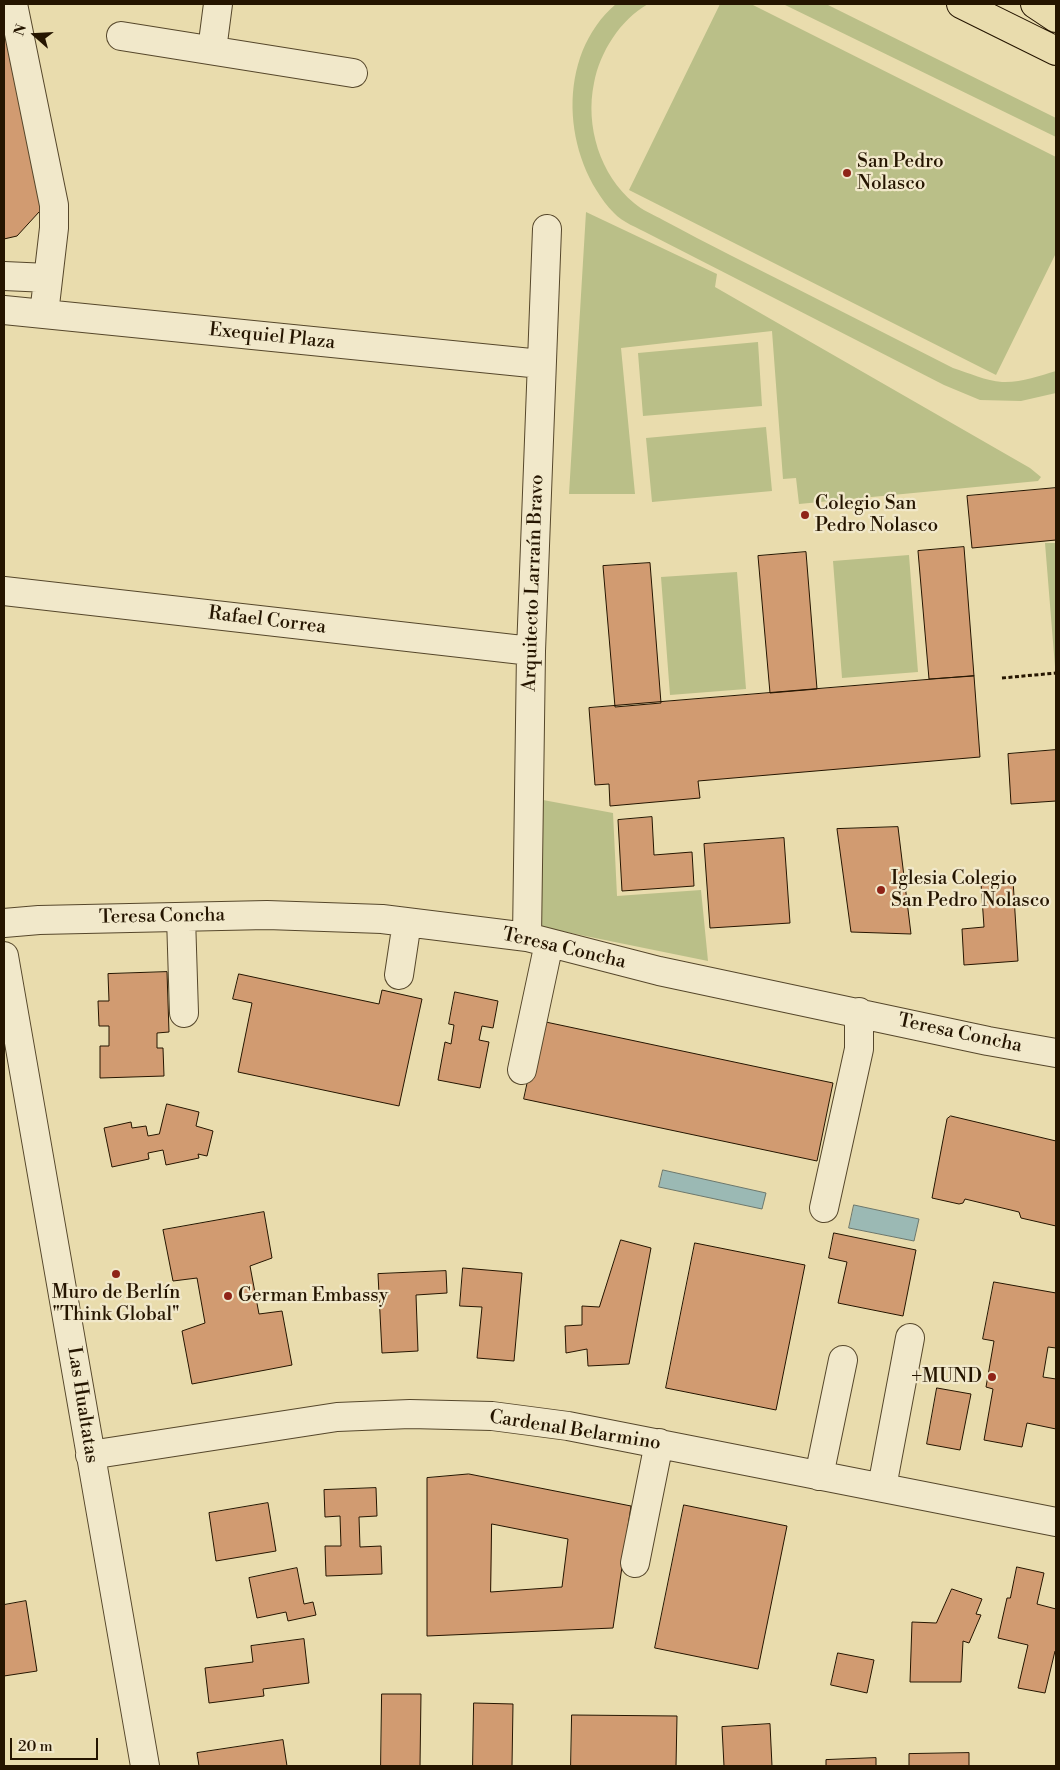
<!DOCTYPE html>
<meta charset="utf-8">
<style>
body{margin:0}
#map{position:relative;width:1060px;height:1770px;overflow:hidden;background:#e9dcad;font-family:"Libre Bodoni",serif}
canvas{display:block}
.frame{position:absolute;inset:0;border:5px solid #251500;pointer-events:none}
.north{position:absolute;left:10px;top:10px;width:50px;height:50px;-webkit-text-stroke:4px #f1e8ca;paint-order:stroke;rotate:289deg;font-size:14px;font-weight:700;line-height:20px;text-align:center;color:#251500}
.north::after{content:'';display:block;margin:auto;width:18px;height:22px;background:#251500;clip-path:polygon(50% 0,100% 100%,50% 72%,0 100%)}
.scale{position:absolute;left:10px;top:1738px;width:88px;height:22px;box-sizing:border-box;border:2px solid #251500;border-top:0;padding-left:6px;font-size:15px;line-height:18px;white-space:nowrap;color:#251500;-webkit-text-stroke:4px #f1e8ca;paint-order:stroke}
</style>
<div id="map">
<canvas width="1060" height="1770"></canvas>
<div class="frame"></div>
<div class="north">N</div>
<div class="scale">20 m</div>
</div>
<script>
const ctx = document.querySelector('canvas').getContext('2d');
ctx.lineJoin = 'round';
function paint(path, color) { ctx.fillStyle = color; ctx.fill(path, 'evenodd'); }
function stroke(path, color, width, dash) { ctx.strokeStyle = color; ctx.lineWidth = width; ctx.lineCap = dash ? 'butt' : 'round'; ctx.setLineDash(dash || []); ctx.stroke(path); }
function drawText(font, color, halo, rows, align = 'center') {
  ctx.font = font + ' "Libre Bodoni",serif'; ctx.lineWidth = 4.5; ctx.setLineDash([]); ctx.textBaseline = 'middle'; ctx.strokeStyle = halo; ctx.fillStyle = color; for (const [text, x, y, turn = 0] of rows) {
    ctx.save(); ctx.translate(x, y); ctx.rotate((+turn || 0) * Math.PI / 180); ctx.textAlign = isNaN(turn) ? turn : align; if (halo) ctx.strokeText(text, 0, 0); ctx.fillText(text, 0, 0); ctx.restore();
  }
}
paint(new Path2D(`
 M616,4H648C620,20 600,52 594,83C585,126 600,175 634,203C642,210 654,215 663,220C686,232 708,244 730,255C805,293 879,330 953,368C969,373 986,381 1002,382C1020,383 1039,376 1056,371V393L1021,401L980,400L944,385L649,234C638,228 622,222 614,213C562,158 555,56 616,4Z
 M720,4H751L1056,157V253L996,375L629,190Z
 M783,4H826L1056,118V137Z
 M586,212L717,274L715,287L1030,468L1041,477L1038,481L799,504L796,478L783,479L772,331L621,348L635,494H569Z
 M758,342L762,406L643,416L638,353Z
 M766,427L772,491L652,502L646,438Z
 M1045,543H1056V679Z
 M909,555L918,672L842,678L833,561Z
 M737,572L746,689L670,695L661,577Z
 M543,800L613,813L617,896L701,890L708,961L541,927Z`), '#babf88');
const water = new Path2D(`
 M663,1170L766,1193L762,1209L659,1187Z
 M854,1205L919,1219L914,1241L849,1228Z`);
paint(water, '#9bb9b4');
stroke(water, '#6c776c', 1);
const building = new Path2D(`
 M4,4L45,210L39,212L17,236L4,239Z
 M1056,488V540L972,548L967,496Z
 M964,547L974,676L929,679L918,551Z
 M806,552L817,689L770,693L758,556Z
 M650,563L661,703L615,707L603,566Z
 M974,676L980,757L698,781L700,798L610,806L609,784L595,785L589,708Z
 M1056,750V801L1011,804L1008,754Z
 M652,817L654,855L692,852L694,886L622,891L618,820Z
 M898,827L911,934L851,932L837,829Z
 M784,838L790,923L710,928L704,844Z
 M1013,880L1018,961L964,965L962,929L984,927L981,883Z
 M167,972L169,1032L157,1033V1048H163L164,1076L100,1078V1046H109V1026H99L98,1001H109L108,974Z
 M239,974L379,1004L382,990L422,999L399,1106L238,1072L252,1003L233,999Z
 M455,992L498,1001L493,1028L482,1026L479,1040L489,1042L480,1088L438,1080L445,1042L451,1044L454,1025L449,1024Z
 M541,1021L833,1083L817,1161L524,1099Z
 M167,1104L199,1112L196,1126L213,1131L207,1156L198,1154L199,1158L166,1165L163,1150L148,1153L149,1159L112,1167L104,1128L131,1122L132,1128L146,1126L148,1136L159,1134Z
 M951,1116L1056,1141V1226L1021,1218L1019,1212L965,1199L963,1203L959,1204L932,1198L947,1119Z
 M264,1212L272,1258L250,1266L259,1314L282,1311L292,1365L192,1384L182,1331L205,1323L197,1278L173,1281L163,1230Z
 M834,1233L916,1250L903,1316L838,1303L847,1262L829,1258Z
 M621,1240L651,1248L629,1364L588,1366L587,1349L566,1353L565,1326L582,1325V1306L599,1307Z
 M695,1243L805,1265L776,1410L666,1388Z
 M463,1268L522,1273L514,1361L477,1358L482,1307L460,1306Z
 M446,1271L447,1293L416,1295L418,1351L382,1353L378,1274Z
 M994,1282L1056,1293V1348L1048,1347L1043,1377L1056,1379V1429L1027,1423L1022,1447L984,1440L993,1389L986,1387L994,1341L983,1339Z
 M937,1388L971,1394L960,1450L927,1444Z
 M469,1474L631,1506L613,1628L427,1636V1478ZM492,1524L568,1539L562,1587L491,1592Z
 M376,1488L377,1516L359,1517L360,1547L381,1546L382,1574L326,1576L325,1546H341L340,1516L325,1517L324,1490Z
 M268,1503L276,1551L216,1561L209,1513Z
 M684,1505L787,1526L758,1669L655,1648Z
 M1017,1567L1044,1573L1037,1604L1056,1609V1651H1055L1045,1693L1018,1688L1028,1645L998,1638L1007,1598H1010Z
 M297,1568L304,1604L313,1602L316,1615L288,1621L286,1612L257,1618L249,1578Z
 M952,1589L982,1599L976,1614L981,1615L969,1643L963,1641L961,1682H910L912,1622L936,1623Z
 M26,1601L37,1671L4,1676V1605Z
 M304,1639L309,1683L263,1689L264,1696L209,1703L205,1668L253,1662L251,1646Z
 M838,1653L874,1660L867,1693L831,1685Z
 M382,1694H421L420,1766H381Z
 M474,1703L513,1704L512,1766H473Z
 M572,1715L677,1716L676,1766H571Z
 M770,1724L772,1766H724L722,1727Z
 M283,1740L287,1766H199L197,1753Z
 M969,1753V1766H909V1754Z
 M876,1758V1766H826V1760Z`);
paint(building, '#d19b71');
stroke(building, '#251500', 1);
const minor = new Path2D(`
 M13,4L54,205V228L44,314
 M121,36L353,73
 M212,50L218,4
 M4,276L48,278
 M4,310L541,364
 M4,591L531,651
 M181,917L184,1013
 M4,923L39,920L267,915L382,919L527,937L659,971L988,1041L1056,1053
 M527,937L531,651L547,229
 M4,956L145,1766
 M399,975L407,922
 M522,1070L549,943
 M824,1208L859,1049V1012
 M90,1455L337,1417L410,1414L492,1416L568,1426L1056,1522
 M819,1476L843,1360
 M882,1487L910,1338
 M635,1563L659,1443`);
const major = new Path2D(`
 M961,4L1056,51
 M1035,4L1056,18`);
stroke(minor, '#56472b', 30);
stroke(major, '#251500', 30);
stroke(new Path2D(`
 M1002,678L1056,673`), '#251500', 3, [4, 2.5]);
stroke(minor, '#f1e8ca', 28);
stroke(major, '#e9dcad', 28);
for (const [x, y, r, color] of [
 [847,173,5,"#8f2418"],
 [805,515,5,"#8f2418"],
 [881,890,5,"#8f2418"],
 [116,1274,5,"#8f2418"],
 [228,1296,5,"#8f2418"],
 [992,1377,5,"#8f2418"]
]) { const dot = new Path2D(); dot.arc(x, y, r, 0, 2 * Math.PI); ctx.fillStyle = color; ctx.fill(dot); stroke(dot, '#f1e8ca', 2); }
drawText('19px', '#251500', '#f1e8ca', [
 ["San Pedro",857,162],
 ["Nolasco",857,184],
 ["Colegio San",815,504],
 ["Pedro Nolasco",815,526],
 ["Iglesia Colegio",891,879],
 ["San Pedro Nolasco",891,901],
 ["Muro de Berlín",116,1293,"center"],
 ["\"Think Global\"",116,1315,"center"],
 ["German Embassy",238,1296],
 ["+MUND",982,1377,"right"]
], 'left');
drawText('19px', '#251500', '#f1e8ca', [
 ["Exequiel Plaza",272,337,6],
 ["Arquitecto Larraín Bravo",534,583,-88],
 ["Rafael Correa",267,621,7],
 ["Teresa Concha",162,917,-1],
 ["Teresa Concha",564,949,13],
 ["Teresa Concha",960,1034,12],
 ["Las Hualtatas",82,1405,81],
 ["Cardenal Belarmino",575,1431,9]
]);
</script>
